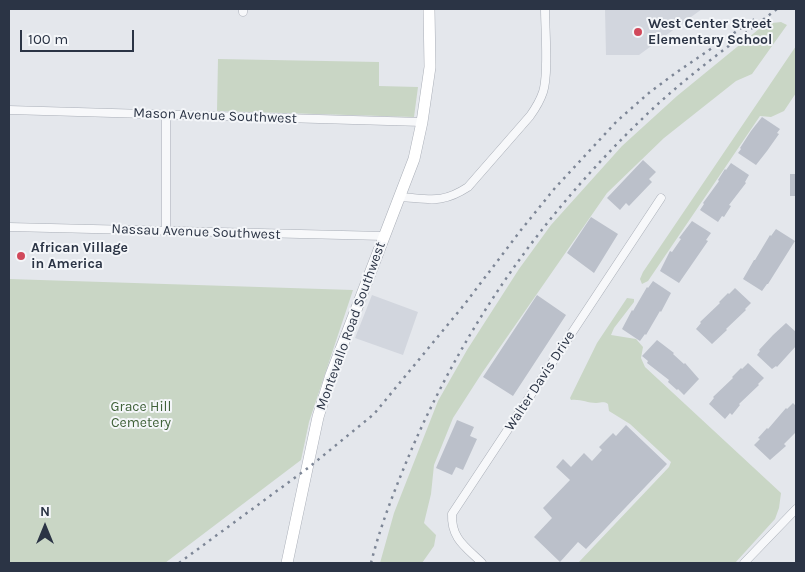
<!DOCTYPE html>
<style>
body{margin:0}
#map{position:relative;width:805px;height:572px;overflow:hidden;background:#e4e7ec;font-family:Karla,sans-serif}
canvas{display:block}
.frame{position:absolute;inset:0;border:10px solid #2b3445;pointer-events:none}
.north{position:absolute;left:20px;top:502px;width:50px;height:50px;-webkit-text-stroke:4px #f4f6f9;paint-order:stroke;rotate:0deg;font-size:14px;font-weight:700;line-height:20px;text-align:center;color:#2b3445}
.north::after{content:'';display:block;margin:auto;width:18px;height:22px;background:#2b3445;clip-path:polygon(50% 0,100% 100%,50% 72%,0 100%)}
.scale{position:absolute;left:20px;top:30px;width:114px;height:22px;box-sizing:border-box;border:2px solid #2b3445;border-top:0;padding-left:6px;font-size:15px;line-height:18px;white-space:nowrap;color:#2b3445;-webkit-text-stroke:4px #f4f6f9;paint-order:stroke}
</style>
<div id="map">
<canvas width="805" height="572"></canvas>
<div class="frame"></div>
<div class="north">N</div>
<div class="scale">100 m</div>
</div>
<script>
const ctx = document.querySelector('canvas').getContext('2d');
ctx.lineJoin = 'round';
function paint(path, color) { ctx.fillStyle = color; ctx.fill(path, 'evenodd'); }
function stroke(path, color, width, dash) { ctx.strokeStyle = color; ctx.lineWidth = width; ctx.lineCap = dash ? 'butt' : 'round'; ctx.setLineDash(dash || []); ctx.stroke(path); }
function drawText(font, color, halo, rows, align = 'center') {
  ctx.font = font + ' Karla,sans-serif'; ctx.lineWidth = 4; ctx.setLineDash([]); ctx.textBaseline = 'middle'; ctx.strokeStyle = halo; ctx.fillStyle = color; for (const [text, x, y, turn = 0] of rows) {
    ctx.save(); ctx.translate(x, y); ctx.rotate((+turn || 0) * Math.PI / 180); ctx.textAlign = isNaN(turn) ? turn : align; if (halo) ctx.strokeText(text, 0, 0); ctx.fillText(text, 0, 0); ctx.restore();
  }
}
paint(new Path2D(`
 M605,9H702L639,55H606Z
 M372,295L418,312L403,355L355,338Z`), '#d2d6de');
paint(new Path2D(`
 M781,22L787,25L752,74L736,81L664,138L607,193L482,373L453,418L434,465L431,494L424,523L436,535L434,546L422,563H380L394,513L438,401L467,350L519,269L551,225L622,146L677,96L759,29L772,23Z
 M796,46V93L784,111L771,117L760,116L648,281L642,284L640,279L643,272Z
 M218,59L379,62V86L418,87L414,117L217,111Z
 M9,279L353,290L309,422L301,460L165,563H9Z
 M627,298L634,299V302L614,328L611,335L636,339L643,347L641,358L645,367L781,493L779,508L775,519L735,563H578L669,467L671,462L630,424L609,411L608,404C603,401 602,403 596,403C587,403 581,399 571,400L570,398L597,343Z`), '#c9d6c5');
paint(new Path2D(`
 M762,117L780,129L777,133L779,134L767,151L756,165L738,153L741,149L740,148L751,131Z
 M643,160L656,172L649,179L652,182L629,206L626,203L620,210L607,198Z
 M731,163L749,175L745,182L746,183L729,205L731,206L724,217L722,216L718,222L700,210L704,204L703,203L719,181L718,180L725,169L726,170Z
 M790,174H796V196H790Z
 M591,217L618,234L594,273L567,253Z
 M692,221L711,233L706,240L708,241L679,283L660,271L670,251L672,252L681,239L679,238Z
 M776,229L795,241L768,284H767L762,291L743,279L754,260H755L770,235L771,236Z
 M653,281L671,293L661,312L660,311L646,335L645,334L640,341L622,329L632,310L633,311L647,287L648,288Z
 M735,288L751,303L745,309L746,310L726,329L727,330L712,344L696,329L701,323L700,322L720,303L719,302L728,293L729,294Z
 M537,295L566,315L513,396L483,377Z
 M786,323L796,332V346L777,367L776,366L772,369L757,355L760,351L759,350L773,335Z
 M657,340L674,353L673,354L684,364L685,363L699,379L684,395L678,389L677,390L668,382L669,380L647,363L648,361L642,356Z
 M748,363L764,378L758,384L759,385L739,404L740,405L732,415L730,413L725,419L709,404L714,398L713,397L733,378L732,377L741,368L742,369Z
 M793,403L796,406V432L784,444L786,446L770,460L754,445L760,439L758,438L767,428L768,429L786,408L787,409Z
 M457,420L474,427L470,436L477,439L463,470L456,467L452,475L436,468Z
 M626,425L667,464L586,549L578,542L560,562L534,537L552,518L543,508L570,480L556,467L563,459L571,467L584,453L592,461L602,450L599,447L613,433L616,436Z`), '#bbc0ca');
const minor = new Path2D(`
 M243,12V9
 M9,110L422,122
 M401,197C430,199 442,204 468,187L530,116C535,109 540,101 543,92C549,74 545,29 545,9
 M9,227L384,236
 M166,230V115
 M482,563C466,547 451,539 452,514L661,198
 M744,563L796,509`);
const secondary = new Path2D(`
 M287,563L318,417L331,375L414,159L422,122L430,67L429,9`);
stroke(minor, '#a9aeb7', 9);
stroke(secondary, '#a9aeb7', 12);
stroke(minor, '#f7f8fa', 8);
stroke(secondary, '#fff', 11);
stroke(new Path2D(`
 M179,563L308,468L374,414L464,305L521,230L555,188L617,121L650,92L677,72L756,18
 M371,563C381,523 397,484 413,446C469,319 543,215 643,118C684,78 732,44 777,9`), '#7d8696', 2.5, [2.5, 5]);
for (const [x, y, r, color] of [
 [638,32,5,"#d1495b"],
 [21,256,5,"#d1495b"]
]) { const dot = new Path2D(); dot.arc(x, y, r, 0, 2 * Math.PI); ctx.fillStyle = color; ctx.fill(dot); stroke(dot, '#f4f6f9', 2); }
drawText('bold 14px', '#2b3445', '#f4f6f9', [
 ["West Center Street",648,24],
 ["Elementary School",648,40],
 ["African Village",31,248],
 ["in America",31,264]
], 'left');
drawText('14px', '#2b3445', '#f4f6f9', [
 ["Mason Avenue Southwest",215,116,2],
 ["Nassau Avenue Southwest",196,232,2],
 ["Montevallo Road Southwest",351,326,-70],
 ["Walter Davis Drive",540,381,-57]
]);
drawText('14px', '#3f6138', '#f4f6f9', [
 ["Grace Hill",141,407],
 ["Cemetery",141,423]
]);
</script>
